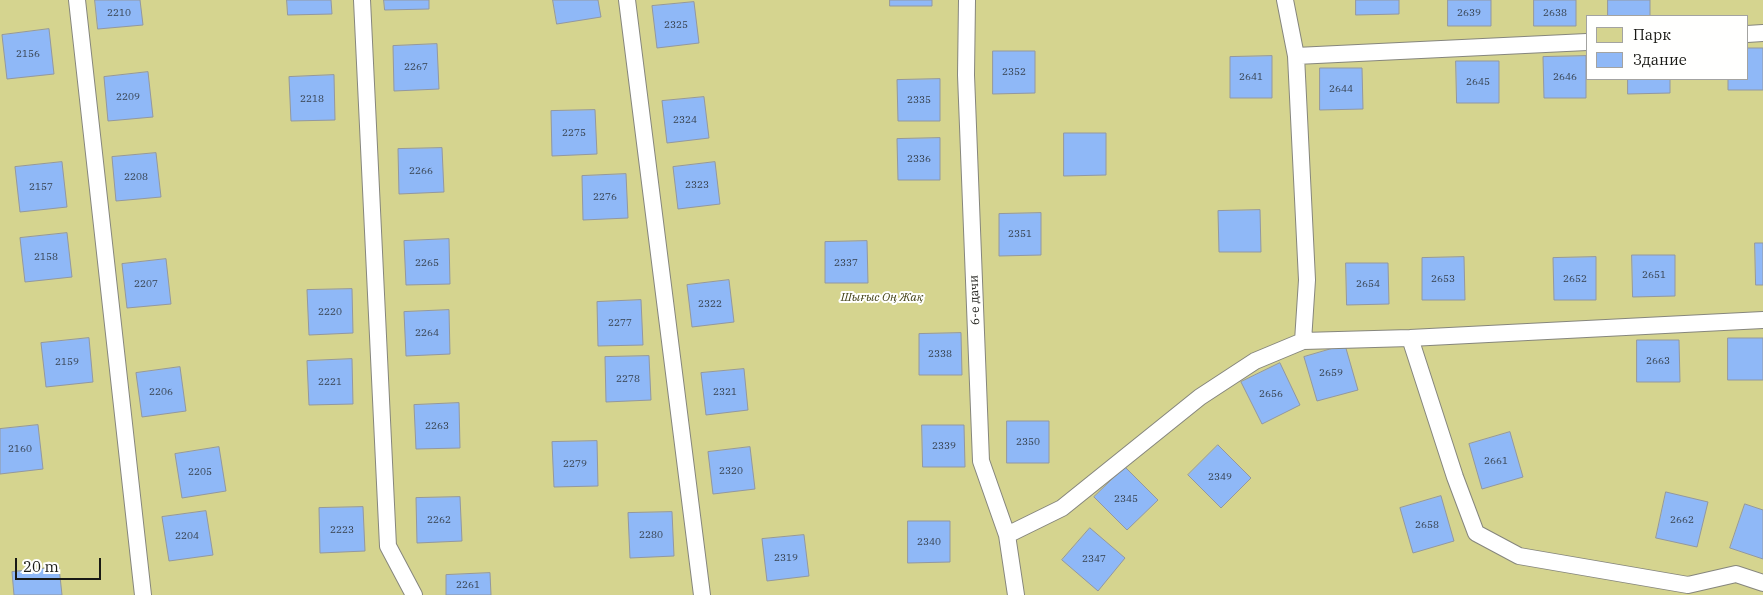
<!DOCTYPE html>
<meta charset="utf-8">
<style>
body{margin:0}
#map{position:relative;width:1763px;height:595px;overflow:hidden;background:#e4e4da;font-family:"IBM Plex Serif",serif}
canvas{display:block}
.legend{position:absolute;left:1586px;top:15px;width:162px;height:65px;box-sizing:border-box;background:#fffffe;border:1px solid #a3a3a1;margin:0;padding:6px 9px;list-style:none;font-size:15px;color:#191915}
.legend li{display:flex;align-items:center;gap:10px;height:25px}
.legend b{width:25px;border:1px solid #a3a3a1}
.scale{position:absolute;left:15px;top:558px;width:86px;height:22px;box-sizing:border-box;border:2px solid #191915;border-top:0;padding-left:6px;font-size:15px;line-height:18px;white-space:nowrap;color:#191915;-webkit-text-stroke:4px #fffffe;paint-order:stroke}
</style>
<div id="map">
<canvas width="1763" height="595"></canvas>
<ul class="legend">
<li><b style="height:14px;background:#d5d48f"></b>Парк</li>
<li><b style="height:14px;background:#8fb8f7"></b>Здание</li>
</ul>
<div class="scale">20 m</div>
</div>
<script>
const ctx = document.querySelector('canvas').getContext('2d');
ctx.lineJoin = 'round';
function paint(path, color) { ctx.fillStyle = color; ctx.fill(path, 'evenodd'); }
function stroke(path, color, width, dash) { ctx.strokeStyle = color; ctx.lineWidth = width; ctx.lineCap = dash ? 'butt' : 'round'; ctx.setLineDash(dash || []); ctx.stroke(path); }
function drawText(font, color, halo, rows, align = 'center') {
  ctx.font = font + ' "IBM Plex Serif",serif'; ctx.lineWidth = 4; ctx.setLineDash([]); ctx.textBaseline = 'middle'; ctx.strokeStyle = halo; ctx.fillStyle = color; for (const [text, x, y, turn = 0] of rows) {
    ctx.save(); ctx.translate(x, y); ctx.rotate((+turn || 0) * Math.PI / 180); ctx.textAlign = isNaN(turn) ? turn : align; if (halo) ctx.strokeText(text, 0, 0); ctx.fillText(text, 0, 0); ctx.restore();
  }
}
paint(new Path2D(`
 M0,0H1763V595H0ZM1587,16H1747V79H1587Z`), '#d5d48f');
const building = new Path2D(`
 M95,0H140L143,25L98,29Z
 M287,0H331L332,14L288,15Z
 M384,0H429V9L385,10Z
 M553,0H598L601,17L557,24Z
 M890,0H932V6H890Z
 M1356,0H1399V14L1356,15Z
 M1448,0H1491V26H1448Z
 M1534,0H1576V26H1534Z
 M1608,0H1650V16H1608Z
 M694,2L699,43L657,48L652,6Z
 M49,29L54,74L7,79L2,35Z
 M437,44L439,89L394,91L393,46Z
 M1747,48H1763V90H1728V79H1747Z
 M993,51H1035V93L993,94Z
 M1272,56V98H1230V57Z
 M1586,56V98H1544L1543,57Z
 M1456,61H1499V103H1457Z
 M1320,68H1362L1363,109L1320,110Z
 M148,72L153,117L108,121L104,77Z
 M334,75L335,120L291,121L289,77Z
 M940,79V121H898L897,80Z
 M1628,79H1670V93L1628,94Z
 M704,97L709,138L667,143L662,101Z
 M595,110L597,154L552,156L551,111Z
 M1064,133H1106V175L1064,176Z
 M940,138V180H898L897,139Z
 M442,148L444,192L399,194L398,149Z
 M156,153L161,197L116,201L112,157Z
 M62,162L67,207L20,212L15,167Z
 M715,162L720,204L678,209L673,167Z
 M626,174L628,218L583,220L582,176Z
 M1260,210L1261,252H1219L1218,211Z
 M1041,213V255L999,256V214Z
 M67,233L72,277L25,282L20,238Z
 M449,239L450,284L406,285L404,241Z
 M867,241L868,283H825V242Z
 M1755,243H1763V285H1756Z
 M1632,255H1675V296L1633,297Z
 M1464,257L1465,300H1422V258Z
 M1596,257V300H1554L1553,258Z
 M166,259L171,304L127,308L122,264Z
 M1346,263H1388L1389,304L1347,305Z
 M729,280L734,322L692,327L687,285Z
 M352,289L353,333L309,335L307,290Z
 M641,300L643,345L598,346L597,302Z
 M449,310L450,354L406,356L404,312Z
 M961,333L962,375H919V334Z
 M89,338L93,382L46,387L41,343Z
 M1728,338H1763V380H1728Z
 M1637,340H1679L1680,382H1637Z
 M1345,345L1358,390L1317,401L1304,357Z
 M649,356L651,400L606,402L605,357Z
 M352,359L353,404L309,405L307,361Z
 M1280,363L1300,405L1262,424L1241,382Z
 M180,367L186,411L142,417L136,373Z
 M744,369L748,410L706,415L701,373Z
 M459,403L460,448L416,449L414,405Z
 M1007,421H1049V463H1007Z
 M38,425L43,469L0,474V429Z
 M922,425H964L965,467H923Z
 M1510,432L1523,477L1482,489L1469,444Z
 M597,441L598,486L554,487L552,442Z
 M1218,445L1251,478L1221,508L1188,475Z
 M219,447L226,491L182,498L175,454Z
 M750,447L755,489L713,494L708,452Z
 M1125,467L1158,500L1127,530L1094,497Z
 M1666,492L1708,502L1697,547L1656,538Z
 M1441,496L1454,541L1413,553L1400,508Z
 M460,497L462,541L417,543L416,498Z
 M1745,504L1763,510V559L1730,548Z
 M363,507L365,551L320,553L319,508Z
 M206,511L213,555L169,561L162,517Z
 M672,512L674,556L630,558L628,513Z
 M908,521H950V562L908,563Z
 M1090,528L1125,558L1098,591L1062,560Z
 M804,535L809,576L767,581L762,539Z
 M59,567L62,595H14L12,572Z
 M490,573L491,595H446V575Z`);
paint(building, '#8fb8f7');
stroke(building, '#93989f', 1);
const service = new Path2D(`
 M77,0L143,595
 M362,0L388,546L414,595
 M627,0L702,595
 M967,0L966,75L981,461L1007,535L1016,595
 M1285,0L1296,56L1307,280L1303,341
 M1747,34L1763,33
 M1296,56L1587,42
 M1410,338L1455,477L1476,533L1519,556L1688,585L1736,574L1763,583
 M1007,535L1062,508L1200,397L1255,361L1303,341L1410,338L1763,320`);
stroke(service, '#86867d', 18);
stroke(service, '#fff', 16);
drawText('10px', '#36414e', null, [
 ["2210",119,13],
 ["2639",1469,13],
 ["2638",1555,13],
 ["2325",676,25],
 ["2156",28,54],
 ["2267",416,67],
 ["2352",1014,72],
 ["2641",1251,77],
 ["2646",1565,77],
 ["2645",1478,82],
 ["2644",1341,89],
 ["2209",128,97],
 ["2218",312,99],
 ["2335",919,100],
 ["2324",685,120],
 ["2275",574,133],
 ["2336",919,159],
 ["2266",421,171],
 ["2208",136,177],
 ["2323",697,185],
 ["2157",41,187],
 ["2276",605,197],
 ["2351",1020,234],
 ["2158",46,257],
 ["2265",427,263],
 ["2337",846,263],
 ["2651",1654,275],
 ["2653",1443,279],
 ["2652",1575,279],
 ["2207",146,284],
 ["2654",1368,284],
 ["2322",710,304],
 ["2220",330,312],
 ["2277",620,323],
 ["2264",427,333],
 ["2338",940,354],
 ["2663",1658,361],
 ["2159",67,362],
 ["2659",1331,373],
 ["2278",628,379],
 ["2221",330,382],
 ["2206",161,392],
 ["2321",725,392],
 ["2656",1271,394],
 ["2263",437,426],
 ["2350",1028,442],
 ["2339",944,446],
 ["2160",20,449],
 ["2661",1496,461],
 ["2279",575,464],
 ["2320",731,471],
 ["2205",200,472],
 ["2349",1220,477],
 ["2345",1126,499],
 ["2262",439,520],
 ["2662",1682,520],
 ["2658",1427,525],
 ["2223",342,530],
 ["2280",651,535],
 ["2204",187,536],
 ["2340",929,542],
 ["2319",786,558],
 ["2347",1094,559],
 ["2261",468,585]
]);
drawText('italic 12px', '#454419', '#fffffe', [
 ["Шығыс Оң Жақ",882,298]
]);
drawText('12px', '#191915', '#fffffe', [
 ["6-е дачи",975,300,-92]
]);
</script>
